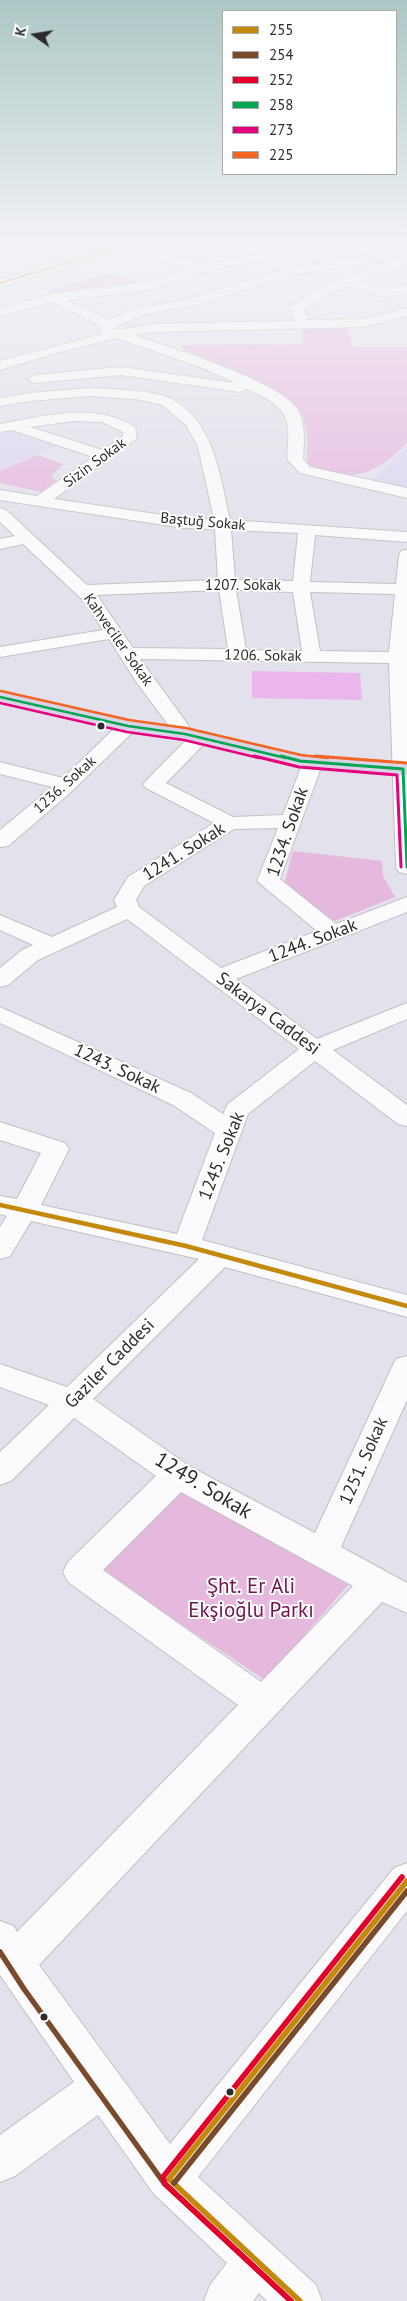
<!DOCTYPE html>
<meta charset="utf-8">
<style>
body{margin:0}
#map{position:relative;width:407px;height:2301px;overflow:hidden;background:#e3e1eb;font-family:"PT Sans",sans-serif}
canvas{display:block}
.legend{position:absolute;left:222px;top:10px;width:175px;height:165px;box-sizing:border-box;background:#fff;border:1px solid #ababab;margin:0;padding:6px 9px;list-style:none;font-size:15px;color:#2c2c2c}
.legend li{display:flex;align-items:center;gap:10px;height:25px}
.legend b{width:25px;border:1px solid #ababab}
.north{position:absolute;left:10px;top:10px;width:50px;height:50px;-webkit-text-stroke:4px #fff;paint-order:stroke;rotate:283deg;font-size:14px;font-weight:700;line-height:20px;text-align:center;color:#2c2c2c}
.north::after{content:'';display:block;margin:auto;width:18px;height:22px;background:#2c2c2c;clip-path:polygon(50% 0,100% 100%,50% 72%,0 100%)}
</style>
<div id="map">
<canvas width="407" height="2301"></canvas>
<ul class="legend">
<li><b style="height:6px;background:#c4880b"></b>255</li>
<li><b style="height:6px;background:#7a4b2a"></b>254</li>
<li><b style="height:6px;background:#e4002b"></b>252</li>
<li><b style="height:6px;background:#00a651"></b>258</li>
<li><b style="height:6px;background:#e5007d"></b>273</li>
<li><b style="height:6px;background:#f26522"></b>225</li>
</ul>
<div class="north">K</div>
</div>
<script>
const ctx = document.querySelector('canvas').getContext('2d');
ctx.lineJoin = 'round';
function paint(path, color) { ctx.fillStyle = color; ctx.fill(path, 'evenodd'); }
function stroke(path, color, width, dash) { ctx.strokeStyle = color; ctx.lineWidth = width; ctx.lineCap = dash ? 'butt' : 'round'; ctx.setLineDash(dash || []); ctx.stroke(path); }
function drawText(font, color, halo, rows, align = 'center') {
  ctx.font = font + ' "PT Sans",sans-serif'; ctx.lineWidth = 4; ctx.setLineDash([]); ctx.textBaseline = 'middle'; ctx.strokeStyle = halo; ctx.fillStyle = color; for (const [text, x, y, turn = 0] of rows) {
    ctx.save(); ctx.translate(x, y); ctx.rotate((+turn || 0) * Math.PI / 180); ctx.textAlign = isNaN(turn) ? turn : align; if (halo) ctx.strokeText(text, 0, 0); ctx.fillText(text, 0, 0); ctx.restore();
  }
}
paint(new Path2D(`
 M10,428L60,445L0,471V431Z
 M407,446V490L371,482Z`), '#dcd5ee');
paint(new Path2D(`
 M111,273L142,282V284L57,295L47,290Z
 M346,326L353,347H407V442C397,455 376,471 359,474C350,476 340,473 331,472C321,471 314,470 307,462C307,444 309,426 300,410C290,392 205,357 183,350L182,345L303,344L302,327Z
 M38,455L63,464L51,477L56,481L40,492L0,483V471Z
 M293,851L382,861L383,876L395,897L335,921L284,885Z
 M182,1490L348,1585L265,1680L100,1570Z`), '#e6b8de');
paint(new Path2D(`
 M252,671L360,673L362,700L252,698Z`), '#ebb5ed');
const minor = new Path2D(`
 M134,239H153L141,244L201,265L258,254L220,239H238L272,251L330,239H355L349,242L203,272L148,290L67,300L109,320L134,309L190,299L284,269L368,255L374,259L368,263L290,275L196,305L142,315L115,327L114,329L118,330L150,324L295,321L291,309C306,288 381,262 407,255V263L358,281L386,289L407,285V293L386,297L347,286L323,297L304,310L308,320L364,319L407,308V316L364,327L150,332L133,335C166,346 283,382 298,410C306,425 304,443 303,459L310,467L407,488V498L300,473L287,459C292,414 286,407 247,389L240,392L121,375L35,383L28,379L35,375L121,367L235,383L203,368L116,338L60,352L0,370V361L102,334L100,331L102,327L52,302L0,316V308L53,294L146,282L188,269L129,248L0,287V279Z
 M89,388C110,389 155,390 172,399C215,423 220,477 230,520L407,532V542L315,535L310,582L396,584L399,555L401,551L407,550V874L399,872L396,867L389,663L140,659L194,733L201,731L208,733L211,737L166,783L233,817L283,815L303,762L306,758L313,756L320,758L323,762L280,879L336,924L407,897V912L236,979L317,1039L407,1003V1019L333,1050L407,1105V1126L398,1124L315,1061L248,1114L202,1240L407,1295V1317L225,1267L93,1399L189,1466L315,1533L392,1367L396,1359L407,1356V1400L341,1547L407,1583V1613L382,1602L39,1965L170,2144L394,1868L407,1863V1911L198,2177L316,2285L322,2301H267L259,2293L253,2301H204L210,2285L227,2263L154,2194L98,2115L15,2176L0,2182V2135L74,2082L0,1975V1921L14,1926L17,1932L238,1705L68,1582L63,1572L68,1562L156,1476L74,1418L11,1481L0,1485V1452L49,1405L0,1387V1364L67,1387L199,1259L31,1221L10,1256L0,1259V1227L7,1216L0,1214V1196L17,1199L41,1153L0,1140V1122L65,1143L69,1149L41,1205L177,1234L215,1133L173,1105L0,1023V1007L191,1093L223,1114L228,1104L299,1049L127,919L38,960L8,985L0,987V968L22,950L33,945L0,930V915L52,937L117,907L114,900L128,877L214,823L146,788L143,784L187,739L178,738L135,680L109,639L0,657V647L103,630L85,602L23,544L0,549V539L15,536L0,522V508L6,510L87,585L218,580L215,529L184,528L0,500V490L37,496L93,457L12,430L0,432V424C44,416 95,401 135,427L137,438L54,499L184,518L214,519L198,447L186,425L162,405L136,399L89,396L30,401L0,406V398L30,393ZM73,421L102,422L123,432V436L103,450L30,427ZM231,530L298,533L293,581L235,580ZM219,590L228,649L133,648L97,595ZM236,590L293,592L302,651L246,650ZM310,592L395,594L389,652L320,651ZM278,828L257,881L317,931L221,968L139,907L136,900L144,886L234,829ZM181,1492L353,1586L261,1682L103,1570Z
 M128,720L135,722L138,726L135,730L70,793L8,846L0,847V830L52,787L0,774V762L63,778L121,722Z`);
const major = new Path2D(`
 M0,691L128,720L185,728L300,755L371,762L407,763V775L371,774L300,767L185,740L128,732L0,703Z`);
stroke(minor, '#c1c1c2', 2);
stroke(major, '#bfbfc1', 1);
paint(minor, '#fbfafc');
paint(major, '#dad3e8');
stroke(new Path2D(`
 M0,283L146,239`), '#c4880b', 2);
stroke(new Path2D(`
 M0,1205L186,1246L407,1306`), '#c4880b', 4.5);
stroke(new Path2D(`
 M300,2301L169,2179L407,1881`), '#c4880b', 5.5);
stroke(new Path2D(`
 M0,1952L24,1989L164,2183L291,2301
 M174,2183L407,1891`), '#7a4b2a', 5.5);
stroke(new Path2D(`
 M291,2301L165,2184L163,2177L402,1877`), '#e4002b', 5.5);
stroke(new Path2D(`
 M0,697L128,726L185,734L286,758`), '#00a651', 2.5);
stroke(new Path2D(`
 M281,756L300,761L403,769L407,867`), '#00a651', 3);
stroke(new Path2D(`
 M0,703L127,732L184,740L259,758`), '#e5007d', 2.5);
stroke(new Path2D(`
 M254,756L299,767L397,775L401,867`), '#e5007d', 3);
stroke(new Path2D(`
 M1,691L129,720L186,728L301,755L328,758`), '#f26522', 2.5);
stroke(new Path2D(`
 M315,756L407,763`), '#f26522', 3);
const sky = ctx.createLinearGradient(0, 0, 0, 561);
sky.addColorStop(0, '#acc7c5');
sky.addColorStop(0.43, '#f2f2f6');
sky.addColorStop(1, '#f2f2f600');
ctx.fillStyle = sky;
ctx.fillRect(0, 0, 407, 561);
for (const [x, y, r, color] of [
 [101,726,4.5,"#2c2c2c"],
 [44,2017,4.5,"#2c2c2c"],
 [230,2092,4.5,"#2c2c2c"]
]) { const dot = new Path2D(); dot.arc(x, y, r, 0, 2 * Math.PI); ctx.fillStyle = color; ctx.fill(dot); stroke(dot, '#fff', 2); }
drawText('15px', '#2c2c2c', '#fff', [
 ["Sizin Sokak",95,463,-36],
 ["Baştuğ Sokak",203,522,5],
 ["1207. Sokak",243,586],
 ["Kahveciler Sokak",118,640,55],
 ["1206. Sokak",263,656,1],
 ["1236. Sokak",65,785,-42]
]);
drawText('18px', '#2c2c2c', '#fff', [
 ["1234. Sokak",288,832,-71],
 ["1241. Sokak",184,852,-32],
 ["1244. Sokak",313,941,-21],
 ["Sakarya Caddesi",268,1014,37],
 ["1243. Sokak",117,1069,25],
 ["1245. Sokak",222,1156,-68],
 ["Gaziler Caddesi",110,1364,-45],
 ["1251. Sokak",364,1461,-66]
]);
drawText('21px', '#2c2c2c', '#fff', [
 ["1249. Sokak",203,1486,31]
]);
drawText('21px', '#70154c', '#fff', [
 ["Şht. Er Ali",251,1587],
 ["Ekşioğlu Parkı",251,1611]
]);
</script>
